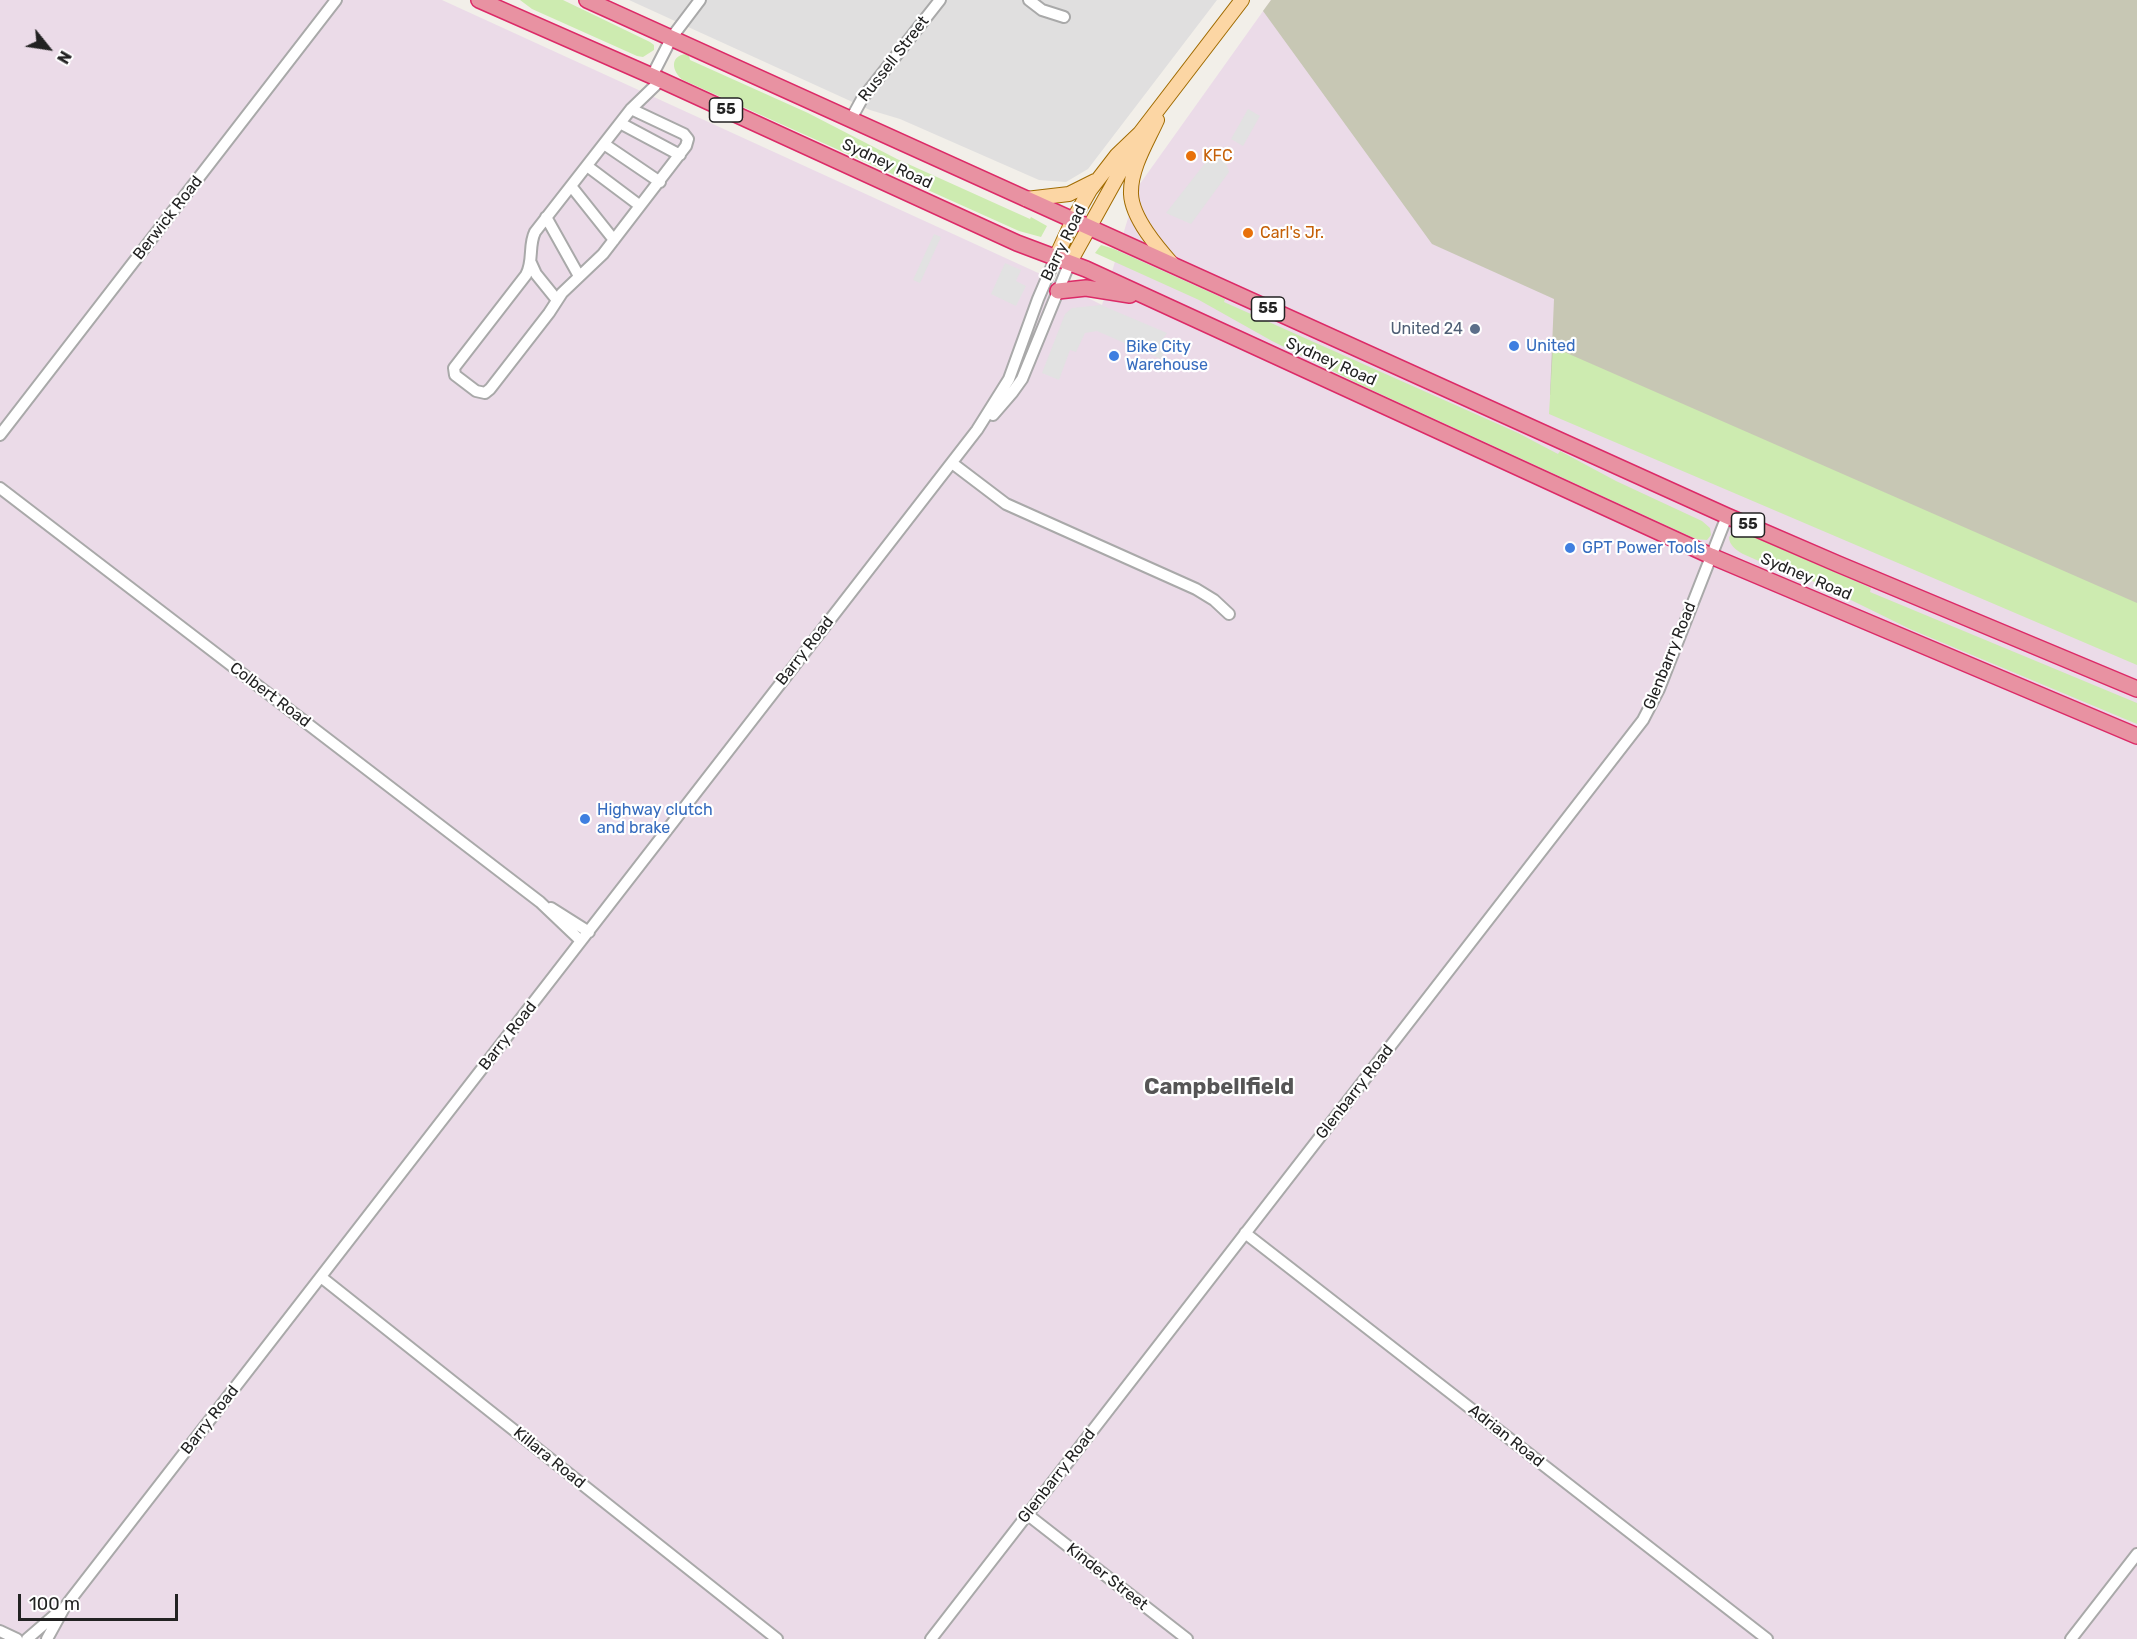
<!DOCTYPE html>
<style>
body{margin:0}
#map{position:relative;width:2137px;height:1639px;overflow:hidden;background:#f2efe9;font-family:Rubik,sans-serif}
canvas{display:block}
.north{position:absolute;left:18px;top:18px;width:60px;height:60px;-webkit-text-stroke:4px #fff;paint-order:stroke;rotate:120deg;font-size:16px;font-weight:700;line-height:24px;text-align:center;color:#222}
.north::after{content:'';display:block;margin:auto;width:21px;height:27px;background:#222;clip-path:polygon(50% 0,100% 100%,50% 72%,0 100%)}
.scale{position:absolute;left:18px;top:1594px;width:160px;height:27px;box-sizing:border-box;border:3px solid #222;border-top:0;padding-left:8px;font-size:18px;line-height:21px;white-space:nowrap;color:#222;-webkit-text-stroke:4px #fff;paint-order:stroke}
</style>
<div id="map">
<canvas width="2137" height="1639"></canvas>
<div class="north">N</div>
<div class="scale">100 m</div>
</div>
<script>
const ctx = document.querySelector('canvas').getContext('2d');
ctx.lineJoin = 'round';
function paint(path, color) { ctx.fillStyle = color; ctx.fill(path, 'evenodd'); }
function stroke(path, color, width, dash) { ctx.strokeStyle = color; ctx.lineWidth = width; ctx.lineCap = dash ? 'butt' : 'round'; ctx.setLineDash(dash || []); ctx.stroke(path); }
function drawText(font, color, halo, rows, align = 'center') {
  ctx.font = font + ' Rubik,sans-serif'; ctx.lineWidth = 4.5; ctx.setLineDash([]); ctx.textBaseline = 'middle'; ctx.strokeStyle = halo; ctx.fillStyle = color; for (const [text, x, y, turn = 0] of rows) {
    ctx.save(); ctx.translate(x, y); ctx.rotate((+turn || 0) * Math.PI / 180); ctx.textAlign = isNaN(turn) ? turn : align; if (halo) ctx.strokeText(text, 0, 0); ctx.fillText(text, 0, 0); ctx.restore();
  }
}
paint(new Path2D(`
 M629,0H1217L1088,169L1066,182L1039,180L900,119L870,110Z`), '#e0dfdf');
paint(new Path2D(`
 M0,0H442L1047,277L1102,305L1137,188L1271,0H2137V1639H0Z`), '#ebdbe8');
paint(new Path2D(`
 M1271,0H2137V651L1550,395L1554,299L1432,244L1263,11Z`), '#c7c7b4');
paint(new Path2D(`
 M520,0H563L650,42L654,45V50L643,57L637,56L532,9Z
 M686,54L689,56L690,60L808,113L897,159L1030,219L1031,217L1047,226L1041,237L1019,231L683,80C672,72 669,56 686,54Z
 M1101,245L1114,249L1225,299L1224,302L1518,433L1558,454L1560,451L1616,481L1702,521L1710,528L1711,535L1707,540L1696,539L1361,385L1272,341L1199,300L1095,253Z
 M1553,347L2137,603V665L1549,414Z
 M1734,532L1745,533L1871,588L1870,592L2137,703V724L1910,629L1806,578L1804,581L1743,554C1736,550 1729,545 1729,537Z`), '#cdebb0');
paint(new Path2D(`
 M1248,109L1260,116L1243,146L1231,139Z
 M1213,153L1226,163L1229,172L1191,224L1166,213Z
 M934,234L941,237L920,283L913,280Z
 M1005,263L1021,270L1016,281L1026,286L1016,306L991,294Z
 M1101,305L1167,333L1163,339L1164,352L1161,359L1097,331L1085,333L1076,352L1070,350L1059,380L1042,373L1065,314L1072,308Z`), '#e2e2e2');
const minor = new Path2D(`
 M1029,0L1042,10L1064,17
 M652,76L672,37L700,0
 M631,109L684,134L688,139L686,146L603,254L562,293L549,313L490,389L485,393L476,391L455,375L454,368L526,275C534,261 528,246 535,232L631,109L661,80
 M851,119L862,99L940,0
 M620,123L680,155
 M604,144L660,182
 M587,166L639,205
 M571,186L614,240
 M546,217L579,276
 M531,263L536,274L557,300
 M993,415L1012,393L1022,379L1070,262
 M0,435L336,0
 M952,463L1006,504L1196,589L1214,600L1229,614
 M0,488L540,902L581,941
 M551,908L589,932
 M1245,1233L1767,1639
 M321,1277L777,1639
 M1028,1515L1187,1639
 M0,1631L17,1639
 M27,1639L56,1614
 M47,1639L64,1608L977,430L1009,379L1038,299L1056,257
 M931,1639L1643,720L1659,689L1727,516
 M2071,1639L2137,1554`);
const major = new Path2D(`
 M1157,120C1147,142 1130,169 1131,194C1132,218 1158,248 1173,265
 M1026,199L1069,194L1095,181
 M1056,257L1073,220L1090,190L1117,155L1140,133L1242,0
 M1070,262L1136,143`);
const highway = new Path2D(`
 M479,0L652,76L1017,243L1086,269L1711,556L2137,736
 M587,0L1727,516L1838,564L2137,689
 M1058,291L1086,288L1130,295`);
stroke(minor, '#a9a9a9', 14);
stroke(major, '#a06b00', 16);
stroke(highway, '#dc2a67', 18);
stroke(minor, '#fff', 10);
stroke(major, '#fcd6a4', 14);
stroke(highway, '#e892a2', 15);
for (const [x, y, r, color] of [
 [1191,156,6,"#e8710a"],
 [1248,233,6,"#e8710a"],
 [1475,329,6,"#5c6f8a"],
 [1514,346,6,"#3f7fe0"],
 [1114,356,6,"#3f7fe0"],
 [1570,548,6,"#3f7fe0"],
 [585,819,6,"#3f7fe0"]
]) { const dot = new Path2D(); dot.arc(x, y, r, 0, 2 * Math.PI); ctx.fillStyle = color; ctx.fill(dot); stroke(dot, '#fff', 2); }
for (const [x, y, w] of [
 [726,110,33],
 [1268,309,33],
 [1748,525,33]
]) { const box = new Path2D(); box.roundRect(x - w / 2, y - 12, w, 24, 4.5); ctx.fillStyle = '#fff'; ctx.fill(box); stroke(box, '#222', 1.5); }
drawText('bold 15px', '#222', null, [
 ["55",726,110],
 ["55",1268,309],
 ["55",1748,525]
]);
drawText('16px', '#222', '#fff', [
 ["Russell Street",894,59,-52],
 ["Sydney Road",887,164,25],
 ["Berwick Road",168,218,-52],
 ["Barry Road",1064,243,-64],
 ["Sydney Road",1331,362,24],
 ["Sydney Road",1806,577,23],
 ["Barry Road",805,651,-52],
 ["Glenbarry Road",1670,656,-68],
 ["Colbert Road",270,695,37],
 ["Barry Road",508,1036,-52],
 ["Glenbarry Road",1355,1092,-52],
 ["Barry Road",210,1420,-52],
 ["Adrian Road",1506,1436,38],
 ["Killara Road",549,1458,39],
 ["Glenbarry Road",1057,1476,-52],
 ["Kinder Street",1107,1577,38]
]);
drawText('16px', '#c56008', '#fff', [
 ["KFC",1203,156],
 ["Carl's Jr.",1260,233]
], 'left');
drawText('16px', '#4e5e75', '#fff', [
 ["United 24",1463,329]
], 'right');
drawText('16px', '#366cbe', '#fff', [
 ["United",1526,346],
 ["Bike City",1126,347],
 ["Warehouse",1126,365],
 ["GPT Power Tools",1582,548],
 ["Highway clutch",597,810],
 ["and brake",597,828]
], 'left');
drawText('bold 22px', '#555', '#fff', [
 ["Campbellfield",1219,1088]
]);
</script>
